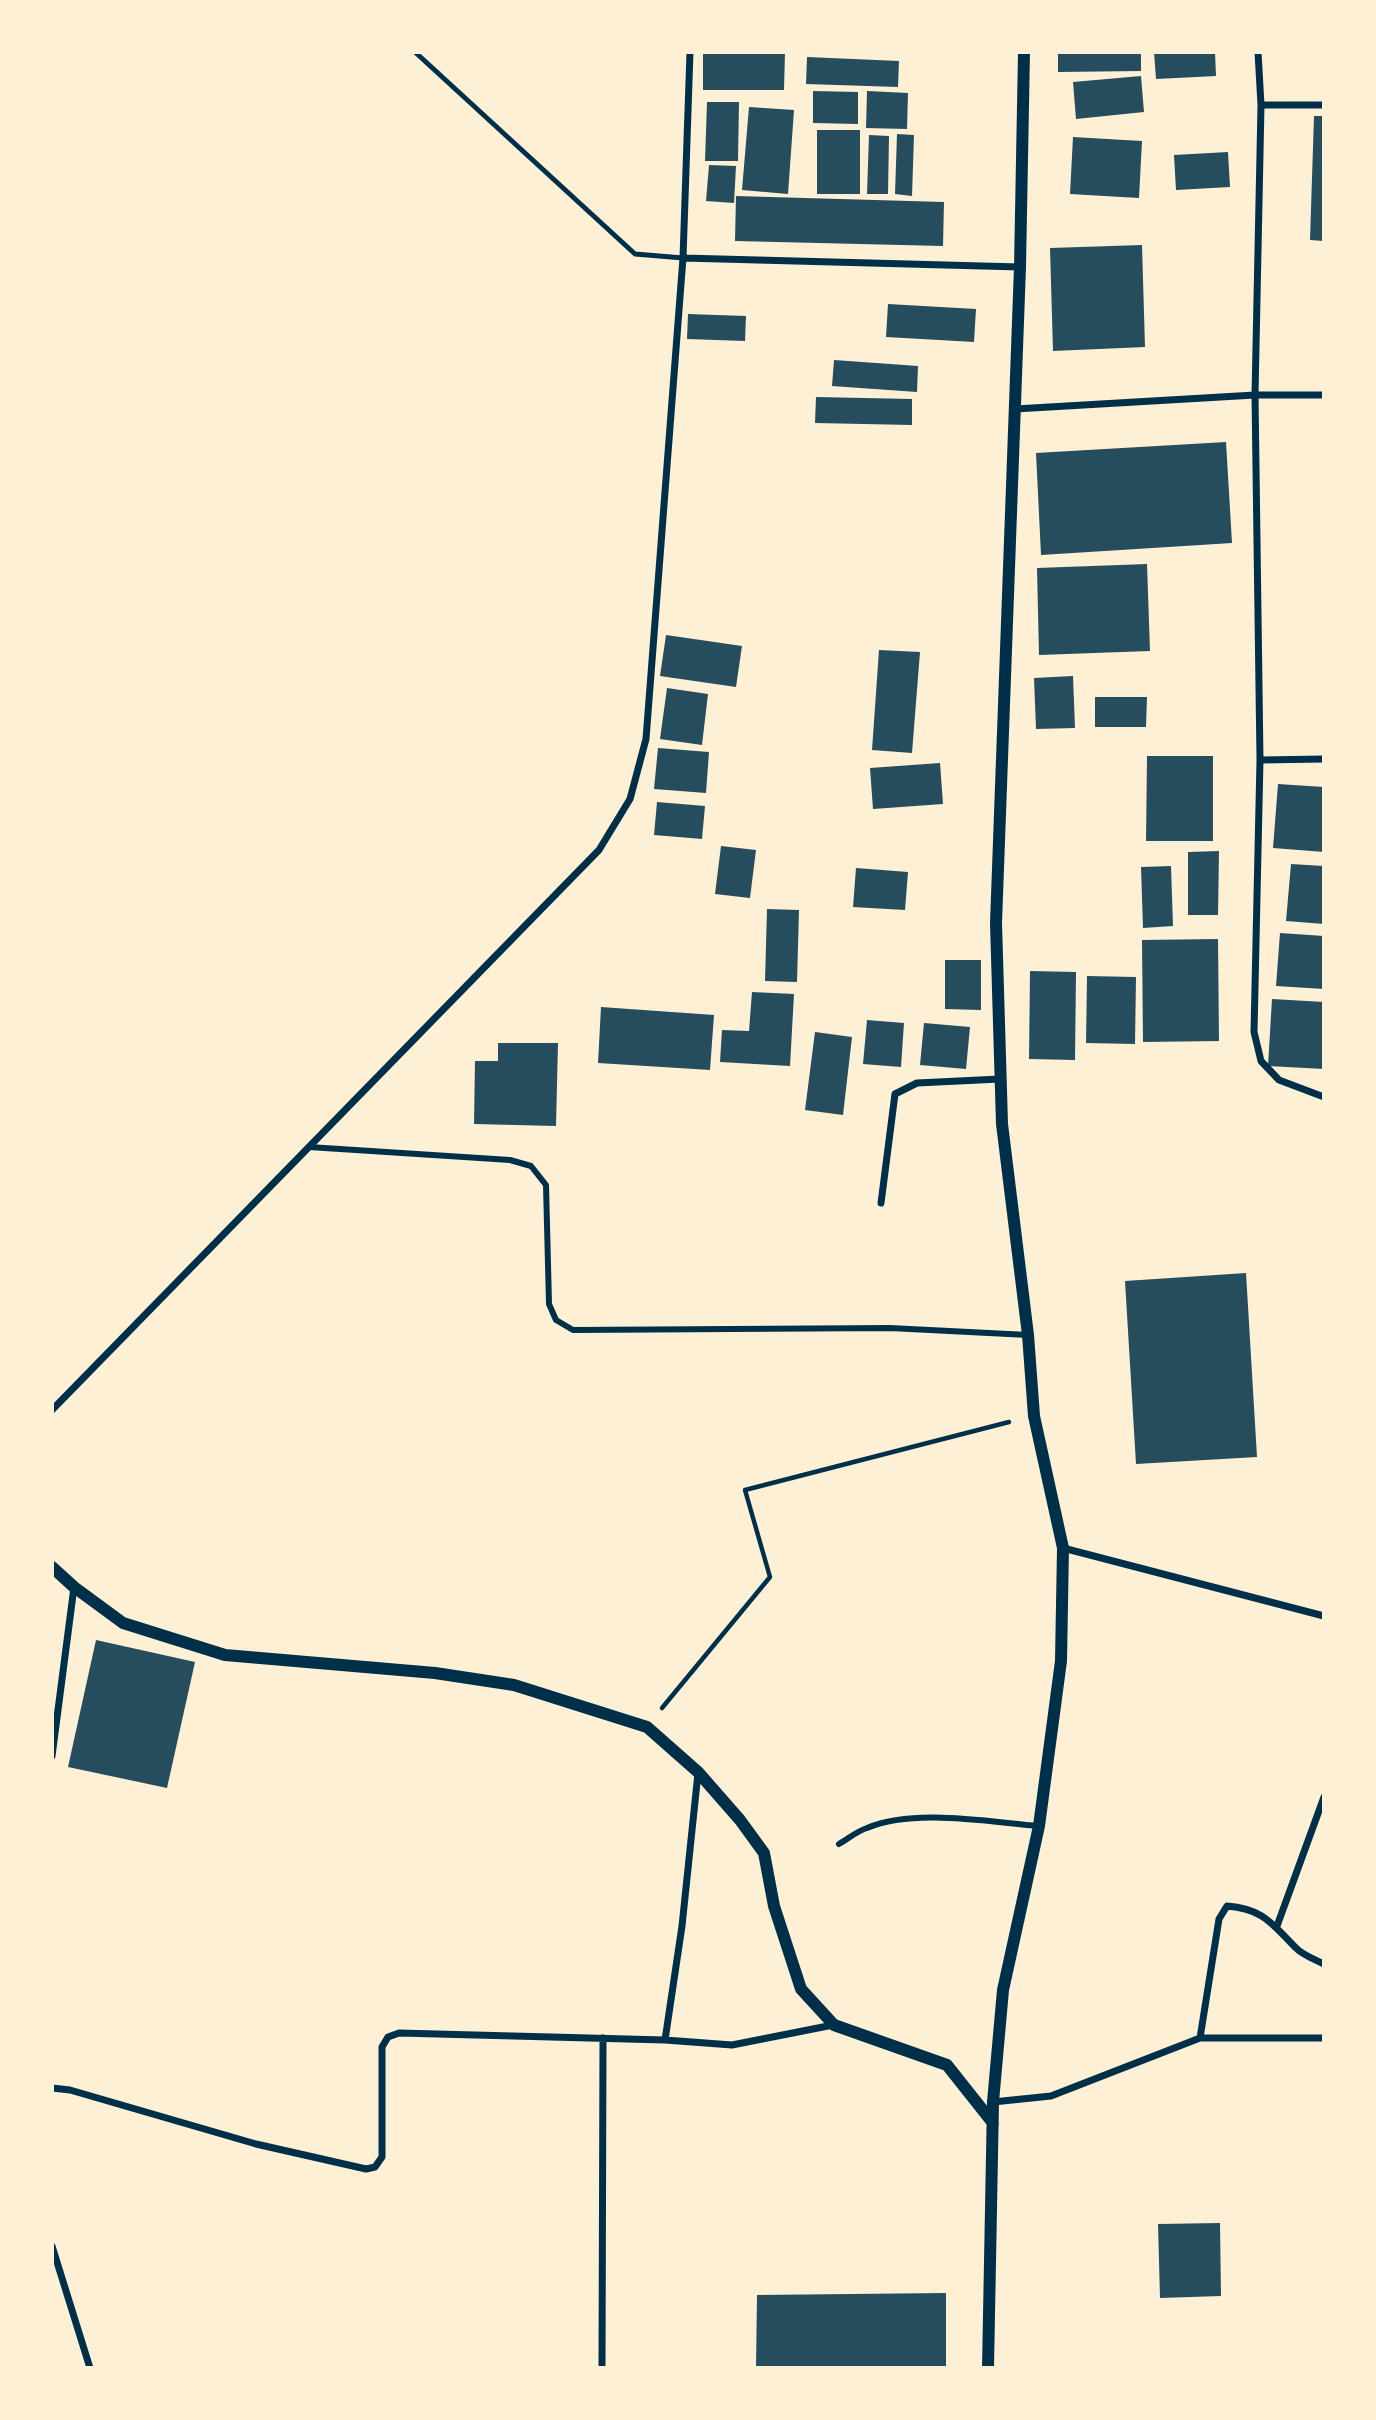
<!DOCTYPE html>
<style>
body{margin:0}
#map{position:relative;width:1376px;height:2420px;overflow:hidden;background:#fdf0d5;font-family:"PT Sans",sans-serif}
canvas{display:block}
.frame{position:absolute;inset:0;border:54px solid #fdf0d5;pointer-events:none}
</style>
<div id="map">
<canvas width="1376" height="2420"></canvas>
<div class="frame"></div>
</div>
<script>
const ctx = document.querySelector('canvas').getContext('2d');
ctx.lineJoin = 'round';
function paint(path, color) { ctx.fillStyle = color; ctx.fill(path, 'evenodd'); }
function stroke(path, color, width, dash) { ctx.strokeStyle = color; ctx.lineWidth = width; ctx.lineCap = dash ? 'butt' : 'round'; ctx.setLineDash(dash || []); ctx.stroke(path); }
paint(new Path2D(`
 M703,52H785L784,90H703Z
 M1058,52H1141V71L1058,72Z
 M1154,52H1215L1216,76L1156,79Z
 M807,57L899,61L898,87L806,84Z
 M1141,76L1144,112L1076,119L1073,82Z
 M813,91L858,92V124L813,123Z
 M867,91L908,93L907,129L866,128Z
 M707,102H739L738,161H705Z
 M749,107L794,110L788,194L742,190Z
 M1314,116H1324V241L1310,240Z
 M817,130H860V194H817Z
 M897,134L914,135L912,196L895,194Z
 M869,135L889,136L888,194H867Z
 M1073,137L1142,141L1139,198L1070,194Z
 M1228,152L1230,187L1176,190L1174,155Z
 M709,165L736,166L734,203L706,201Z
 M736,196L944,202L943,246L735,241Z
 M1142,245L1145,347L1053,351L1050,248Z
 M888,304L976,309L974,342L886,337Z
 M688,314L746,316L745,341L687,339Z
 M834,360L918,366L917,392L832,386Z
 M816,397L912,399V425L815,423Z
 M1226,442L1232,543L1041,555L1036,453Z
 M1147,564L1150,651L1039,655L1037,568Z
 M666,635L742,646L736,687L660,676Z
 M879,650L920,652L912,753L872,750Z
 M1073,676L1075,728L1036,729L1034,678Z
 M667,688L708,694L702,745L660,739Z
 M1095,697H1147L1146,727H1095Z
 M658,748L709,752L706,793L654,789Z
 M1147,756H1213V841H1146Z
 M940,763L943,804L873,809L870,768Z
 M1278,784L1324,787V852L1273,848Z
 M657,802L705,806L702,839L654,835Z
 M721,846L756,850L750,898L715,894Z
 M1219,851L1218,915H1188V852Z
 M1291,864L1324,866V924L1286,921Z
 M1171,866L1173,926L1143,928L1141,867Z
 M856,868L908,872L905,910L853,907Z
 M767,909L799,910L797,982L765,981Z
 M1280,933L1324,936V989L1276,986Z
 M1218,939L1219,1041L1143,1042L1142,940Z
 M945,960H981V1010L945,1009Z
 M1030,971L1076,972L1075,1060L1029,1059Z
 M1087,976L1136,977L1135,1044L1086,1043Z
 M752,992L794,994L790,1066L720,1062L722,1030L749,1031Z
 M1272,999L1324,1002V1069L1268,1066Z
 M601,1007L714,1015L710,1070L598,1063Z
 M867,1020L904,1023L901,1067L863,1064Z
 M924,1023L970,1027L966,1069L920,1065Z
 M815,1032L852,1037L843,1115L805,1110Z
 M498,1043H558L556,1126L474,1124L475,1061H498Z
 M1246,1273L1257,1457L1136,1464L1125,1281Z
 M96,1640L195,1662L167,1788L68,1767Z
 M1220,2223L1221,2296L1160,2298L1158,2224Z
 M946,2293V2368H756L757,2295Z`), '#264d5e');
stroke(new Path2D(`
 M662,1708L770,1577L745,1490L1009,1422`), '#003049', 4.5);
stroke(new Path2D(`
 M415,52L635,254L683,258`), '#003049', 5);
stroke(new Path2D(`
 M309,1147L510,1160L531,1166L546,1185L549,1304L556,1320L573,1330L890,1328L1028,1335
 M839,1844C848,1839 857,1831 867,1828C914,1808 989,1822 1039,1826`), '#003049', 6);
stroke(new Path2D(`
 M1258,52L1261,105L1255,395L1260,760L1254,1032L1261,1061L1279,1080L1324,1097
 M1261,105H1324
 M683,258L1020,267
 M1015,409L1255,395H1324
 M1260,760L1324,759
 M881,1203L895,1094L917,1083L1000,1079
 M52,1410L599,850L630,799L646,739L683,258L690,52
 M1063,1548L1324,1616
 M52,1756L74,1587
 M698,1773L682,1926L665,2040L732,2045L833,2025
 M1277,1926L1324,1797
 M1200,2038L1219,1919L1227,1906C1264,1909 1272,1924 1295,1947C1302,1955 1314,1959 1324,1964
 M52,2088L70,2090L256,2144L366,2169L375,2167L382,2157V2047L388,2037L399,2033L665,2040
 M993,2102L1051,2096L1200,2038H1324
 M52,2246L90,2368
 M602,2365L603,2038`), '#003049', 7);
stroke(new Path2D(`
 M52,1567L74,1587L123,1623L225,1655L435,1673L514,1685L647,1727L698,1772L740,1820L764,1853L774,1906L801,1989L834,2025L947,2065L993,2123
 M988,2368L993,2102L1003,1990L1039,1826L1061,1661L1063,1548L1034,1416L1028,1335L1002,1124L996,923L1020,267L1024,52`), '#003049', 12);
</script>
